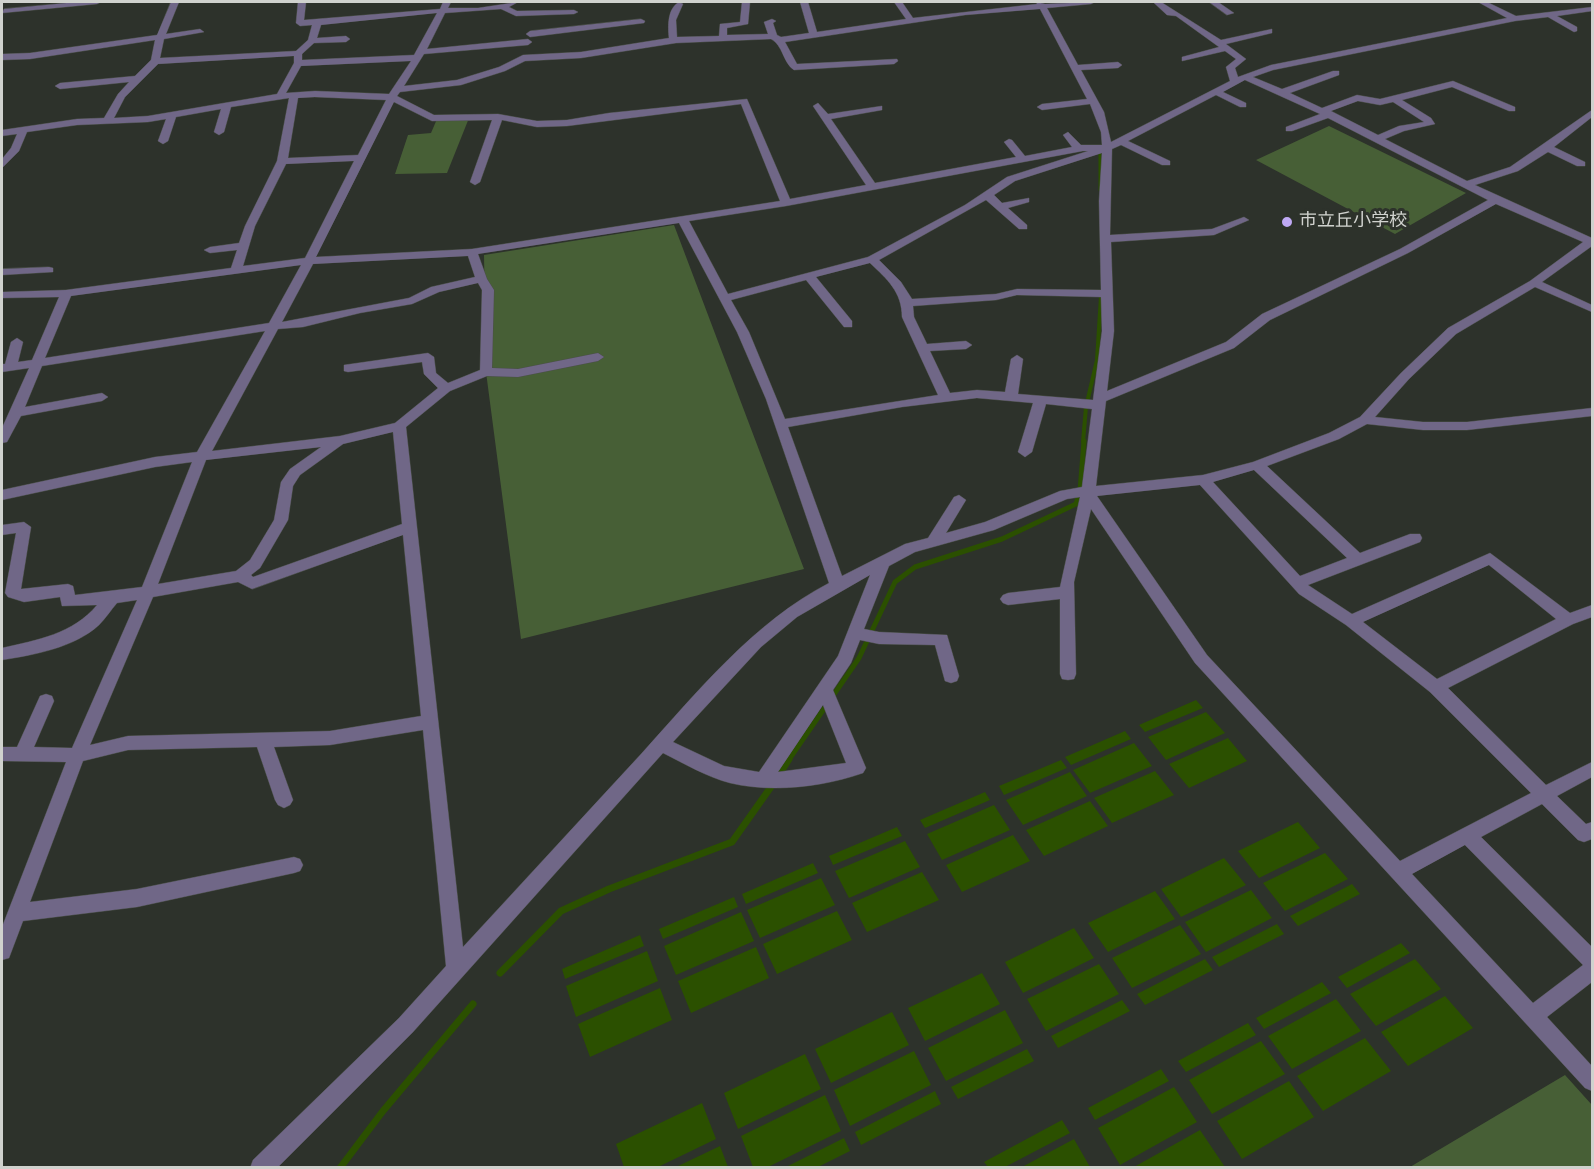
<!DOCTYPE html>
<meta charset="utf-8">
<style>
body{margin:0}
#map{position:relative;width:1594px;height:1169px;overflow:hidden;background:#2d322b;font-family:Spectral,serif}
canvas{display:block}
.frame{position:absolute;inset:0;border:3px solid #d0d2ce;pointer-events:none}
</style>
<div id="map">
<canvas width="1594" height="1169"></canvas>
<div class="frame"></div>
</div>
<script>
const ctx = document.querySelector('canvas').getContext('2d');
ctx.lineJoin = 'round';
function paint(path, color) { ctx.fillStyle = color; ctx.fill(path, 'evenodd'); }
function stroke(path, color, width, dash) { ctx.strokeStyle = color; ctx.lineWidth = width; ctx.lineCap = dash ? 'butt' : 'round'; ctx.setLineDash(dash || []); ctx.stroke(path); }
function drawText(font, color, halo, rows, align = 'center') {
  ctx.font = font + ' Spectral,"Noto Sans JP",serif'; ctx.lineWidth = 6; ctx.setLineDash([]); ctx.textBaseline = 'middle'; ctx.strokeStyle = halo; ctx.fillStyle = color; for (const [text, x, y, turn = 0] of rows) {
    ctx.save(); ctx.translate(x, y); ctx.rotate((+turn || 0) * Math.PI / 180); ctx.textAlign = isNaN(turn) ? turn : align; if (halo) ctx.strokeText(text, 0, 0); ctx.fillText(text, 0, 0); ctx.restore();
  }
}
paint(new Path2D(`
 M469,118L447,173L395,174L408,135L431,133L437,119Z
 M1329,126L1466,193L1395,234L1256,160Z
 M674,225L804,569L521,639L486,372L484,255Z
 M1565,1075L1592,1105V1167H1410Z`), '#475f36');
paint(new Path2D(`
 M1196,700L1203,708L1145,732L1139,725Z
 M1206,712L1225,733L1166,760L1148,737Z
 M1125,731L1131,739L1071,765L1065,757Z
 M1228,738L1247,761L1189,788L1169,764Z
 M1134,743L1152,766L1090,793L1073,770Z
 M1061,760L1067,768L1004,795L999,786Z
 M1155,771L1174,795L1112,823L1094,798Z
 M1070,772L1087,796L1023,825L1006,800Z
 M985,792L990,800L925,828L920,820Z
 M1090,801L1108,826L1044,856L1026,830Z
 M994,805L1010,830L942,860L927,834Z
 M1298,822L1320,848L1259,878L1238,851Z
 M897,827L902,836L833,865L829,856Z
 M1013,835L1030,861L962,892L946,865Z
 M905,841L920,867L849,898L835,871Z
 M1325,853L1348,879L1285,911L1263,883Z
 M1224,858L1246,885L1181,917L1161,889Z
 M813,863L818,873L746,904L742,894Z
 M922,872L939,900L867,932L852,903Z
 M821,878L835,905L760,938L747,910Z
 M1352,884L1360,894L1298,926L1290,916Z
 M1251,890L1272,918L1206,952L1185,922Z
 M1155,891L1175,919L1108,952L1088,923Z
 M734,897L738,907L663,939L659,929Z
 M837,911L852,940L777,974L763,944Z
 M741,912L754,941L676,975L664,946Z
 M1277,924L1284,934L1219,967L1212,957Z
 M1180,925L1201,954L1132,988L1112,958Z
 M1074,928L1094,958L1023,993L1005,962Z
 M640,935L644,946L565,979L562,969Z
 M1401,943L1410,953L1347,988L1338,977Z
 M756,947L769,978L691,1013L678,981Z
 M647,951L658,981L576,1017L566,986Z
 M1205,959L1213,970L1145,1005L1137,994Z
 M1415,959L1441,989L1376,1026L1350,994Z
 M1099,964L1119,994L1046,1031L1027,999Z
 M982,973L1000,1004L925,1041L908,1008Z
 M1322,982L1331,993L1264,1029L1256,1018Z
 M660,988L672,1020L590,1057L578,1024Z
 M1445,996L1473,1028L1408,1066L1381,1032Z
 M1336,999L1361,1031L1292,1069L1268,1036Z
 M1122,1000L1130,1011L1058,1048L1051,1036Z
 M1005,1010L1023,1043L946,1081L928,1048Z
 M892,1012L909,1045L831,1083L815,1049Z
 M1248,1023L1256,1035L1186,1072L1178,1061Z
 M1365,1038L1391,1071L1323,1111L1297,1076Z
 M1261,1041L1285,1074L1212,1114L1189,1080Z
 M1027,1049L1034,1061L958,1099L951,1087Z
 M914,1051L931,1085L850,1126L834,1090Z
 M805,1054L821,1089L738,1129L724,1093Z
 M1161,1069L1169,1081L1095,1120L1088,1108Z
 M1289,1081L1314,1117L1242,1159L1217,1121Z
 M1174,1087L1197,1122L1120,1165L1098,1128Z
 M935,1091L941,1104L861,1145L855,1132Z
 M825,1095L841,1131L768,1167H753L741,1136Z
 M702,1103L716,1139L658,1167H624L616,1144Z
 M1062,1120L1070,1133L1005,1167H988L984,1162Z
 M1200,1130L1225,1167H1134Z
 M844,1138L850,1151L818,1167H786Z
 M1074,1139L1090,1167H1022Z
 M720,1146L728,1167H676Z`), '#2b5000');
stroke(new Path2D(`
 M1100,153V190`), '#2b5000', 3);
stroke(new Path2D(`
 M1083,442L1086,407L1097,360L1101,296`), '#2b5000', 4);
stroke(new Path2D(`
 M788,761L859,658L895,582L915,567L1002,539L1076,504L1080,491L1084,441`), '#2b5000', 5);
stroke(new Path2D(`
 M778,776L789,759
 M500,973L561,911L609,889L732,842L773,784
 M340,1168L383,1111L473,1004`), '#2b5000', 7);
const minor = new Path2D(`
 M77,2H101L97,4L2,13L4,9Z
 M171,2H179L166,34L200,29L204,32L164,39L160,58L296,51L308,40L312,25L300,26L296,23L298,2H306L304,20L440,9L443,2H451L448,8H478L518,2L509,7L517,11L574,10L578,12L574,14L516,16L501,9L445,13L427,49L528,39L532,42L528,45L424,54L404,86L457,80L499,67L523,55L581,52L669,38C668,26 667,9 679,2L683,4L676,20L677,37L719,36L720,24L740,22L742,2H750L748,24L727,28V35L768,34L764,22L772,19L776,21L773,23L777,35L781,37L809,33L800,2H808L817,32L906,19L894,2H902L913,18L1037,4L1036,2L1045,4L1095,2L1091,4L1047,8L1078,65L1118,62L1122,65L1118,68L1081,70L1104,112L1111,142L1230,81L1226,67L1236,59L1225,51L1182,61V57L1219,47L1176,16L1167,15L1153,2H1161L1221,40L1272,29V33L1226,44L1246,59L1235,68L1238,77L1271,65L1507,18L1478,2H1487L1516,16L1592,7V11L1557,16L1577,27V31L1574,32L1548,17L1515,21L1273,70L1253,77L1282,89L1333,71H1339V75L1290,93L1322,108L1357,95L1380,99L1453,81L1515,107V111H1509L1452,87L1402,100L1431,118L1435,124L1404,131L1385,139L1467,181L1510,167L1592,110V117L1554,147L1585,162V166H1577L1548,152L1518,171L1475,185L1592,238V246L1542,282L1592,305V312L1535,287L1456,334L1409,379L1375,417L1423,422H1467L1592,408V416L1467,430H1423L1367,424L1339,439L1267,466L1360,553L1410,534H1420L1422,538L1420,542L1308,585L1352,614L1490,553L1570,613L1592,605V617L1573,624L1448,688L1546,785L1592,762V777L1557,796L1586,824L1592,822V839L1584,842L1578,840L1542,804L1481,837L1592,947V982L1547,1017L1592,1066V1091L1585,1088L1195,663L1091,509L1074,582L1076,674L1074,679L1068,680L1062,679L1060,674V599L1008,605L1003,603L1000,599L1003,595L1008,593L1060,587L1080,497L1067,499L994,530L915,552L889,566L864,629L879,632L947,635L959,676L957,681L951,683L945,681L935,645L879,644L860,640L851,663L833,690L866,768L863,773C823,787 772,793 730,783C707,777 685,764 663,753L413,1032L277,1168H250L253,1160L399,1018L446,966L423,730L330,745L274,747L293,800L290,805L284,808L278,805L275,800L257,747L128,750L83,761L30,902L137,889L294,857L300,859L303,865L300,871L294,873L137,907L23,921L9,958L2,960V927L66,762L2,761V747H17L40,696L46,694L52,696L54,701L34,747L72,748L137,600L117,603C111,610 105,619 99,625C74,648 33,655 2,660V648C37,640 73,634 97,605L62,606L60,597L24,602L8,597L5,593L16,533L2,535V525L24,522L31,527L21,589L68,584L73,586L75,595L142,587L192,462L155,467L2,500V490L155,457L197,452L265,331L42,366L25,407L102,393L108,397L102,401L21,416L7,442L2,443V428L29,368L2,372V364H5L11,342L17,338L23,342L18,362L32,360L59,297L2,298V292L66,290L231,268L237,250L210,253L204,250L210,247L239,243L245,226L277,161L289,98L231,107L224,132L219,135L214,132L221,109L176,117L168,141L163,144L158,141L166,119L148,122L77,125L27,132L19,151L2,168V159L11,148L17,134L2,136V130L77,119L104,118L118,94L129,82L60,89L55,86L60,83L135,76L151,60L155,40L30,59L2,60V54L30,53L157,35ZM1040,9L1087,99L1042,104L1037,107L1042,110L1090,104L1101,132L1102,145H1081L1068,132L1063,135L1072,147L1025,156L1012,140L1009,139L1004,142L1016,157L875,183L831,119L882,110V106L828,114L818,103L813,106L866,185L790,199L747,99L609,113L567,120L537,121L498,114L434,115L397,96L400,92L461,85L505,71L525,61L581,58L676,43L771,39C783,45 783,63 794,70L894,64L898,61L897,59L797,64L785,42L965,15ZM437,13L414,55L302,60V54L314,43L346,42L350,39L346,36L317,38L321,25ZM294,56V63L277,94L148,116L114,118L125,97L158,64ZM411,61L389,94L315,91L286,93L301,66ZM1245,80L1320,114L1286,127V131H1292L1328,118L1488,200L1400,249L1262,314L1226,342L1107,391L1114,331L1111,242L1214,235L1249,220L1244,217L1212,229L1110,235L1112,149L1121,145L1162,165H1170V161L1128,141L1216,95L1240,107H1246V103L1223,92ZM315,97L386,100L358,155L288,158L298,98ZM1358,101L1380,105L1393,102L1424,122L1399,126L1378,135L1331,111ZM394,102L432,121L492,120L470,182L475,185L480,182L502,120L537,127L567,126L741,104L780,201L472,249L316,257ZM1083,151H1088L1007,177L965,205L868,257L728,294L689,221L786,206ZM1102,153L1099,201L1101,290L1017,289L996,294L912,299L901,282L879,260L986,200L1019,229H1027V225L1008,208L1029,202V198L1002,203L994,195L1015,181ZM354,161L305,258L243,266L255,226L286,164ZM1496,204L1583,242L1530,281L1448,328L1401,373L1360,417L1329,433L1253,462L1203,475L1096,486L1106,401L1234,348L1270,320L1408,253ZM679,223L737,332L766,399L829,583C754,622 698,691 642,753C582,818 523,882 463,947L406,427L450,391L487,376L518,377L598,361L604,357L598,353L518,369L492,368L494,290L487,279L478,254ZM468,256L475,277L431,287L409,298L282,322L313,264ZM870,263C887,279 902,292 902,317L938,395L785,419L749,332L731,300L806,280L844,327H852V321L816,277ZM301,265L269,323L45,358L71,296ZM478,283L482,290L480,370L448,383L436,373L434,357L428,353L344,365V371L348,372L422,362L424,374L438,388L395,423L340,436L212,451L278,329L303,327L360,313L412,304L439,292ZM1017,295L1101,297L1102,331L1093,400L1018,394L1023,359L1017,355L1011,359L1005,392L977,390L950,393L930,351L966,349L972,345L966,341L927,344L914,317L913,306L996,300ZM977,398L1033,403L1018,452L1025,457L1032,452L1046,404L1092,409L1082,487L1060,491L985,522L946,533L966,500L959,495L954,497L928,538L905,544L842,576L788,427L902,407ZM393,432L402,524L253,577L251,575L260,568L288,520L293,486L300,475L343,444ZM321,447L290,469L281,482L274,520L250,560L236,571L158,584L206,460ZM1254,470L1347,558L1300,576L1213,482ZM1200,485L1299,594L1346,625L1430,692L1531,793L1400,861L1207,655L1097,496ZM403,535L421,716L330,731L128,736L90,745L153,597L238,582L252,589ZM1489,565L1556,619L1437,679L1363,622ZM870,575L838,656L759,772L724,766L673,742L761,647L797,617ZM823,705L846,763L778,772ZM1465,845L1583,965L1533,1003L1412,874Z
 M1209,2H1218L1234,13L1227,15Z
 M641,19L645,21L644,23L530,37L526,34L530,31Z
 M49,267L53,268V272L2,275V269Z`);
stroke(minor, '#4a4f48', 1);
paint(minor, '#706787');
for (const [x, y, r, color] of [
 [1287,222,6,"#bfa9f4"]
]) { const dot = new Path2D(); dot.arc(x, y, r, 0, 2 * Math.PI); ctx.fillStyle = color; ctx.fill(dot); stroke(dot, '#2d322b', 2); }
drawText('18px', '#d0d2ce', '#2d322b', [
 ["市立丘小学校",1299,222]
], 'left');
</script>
